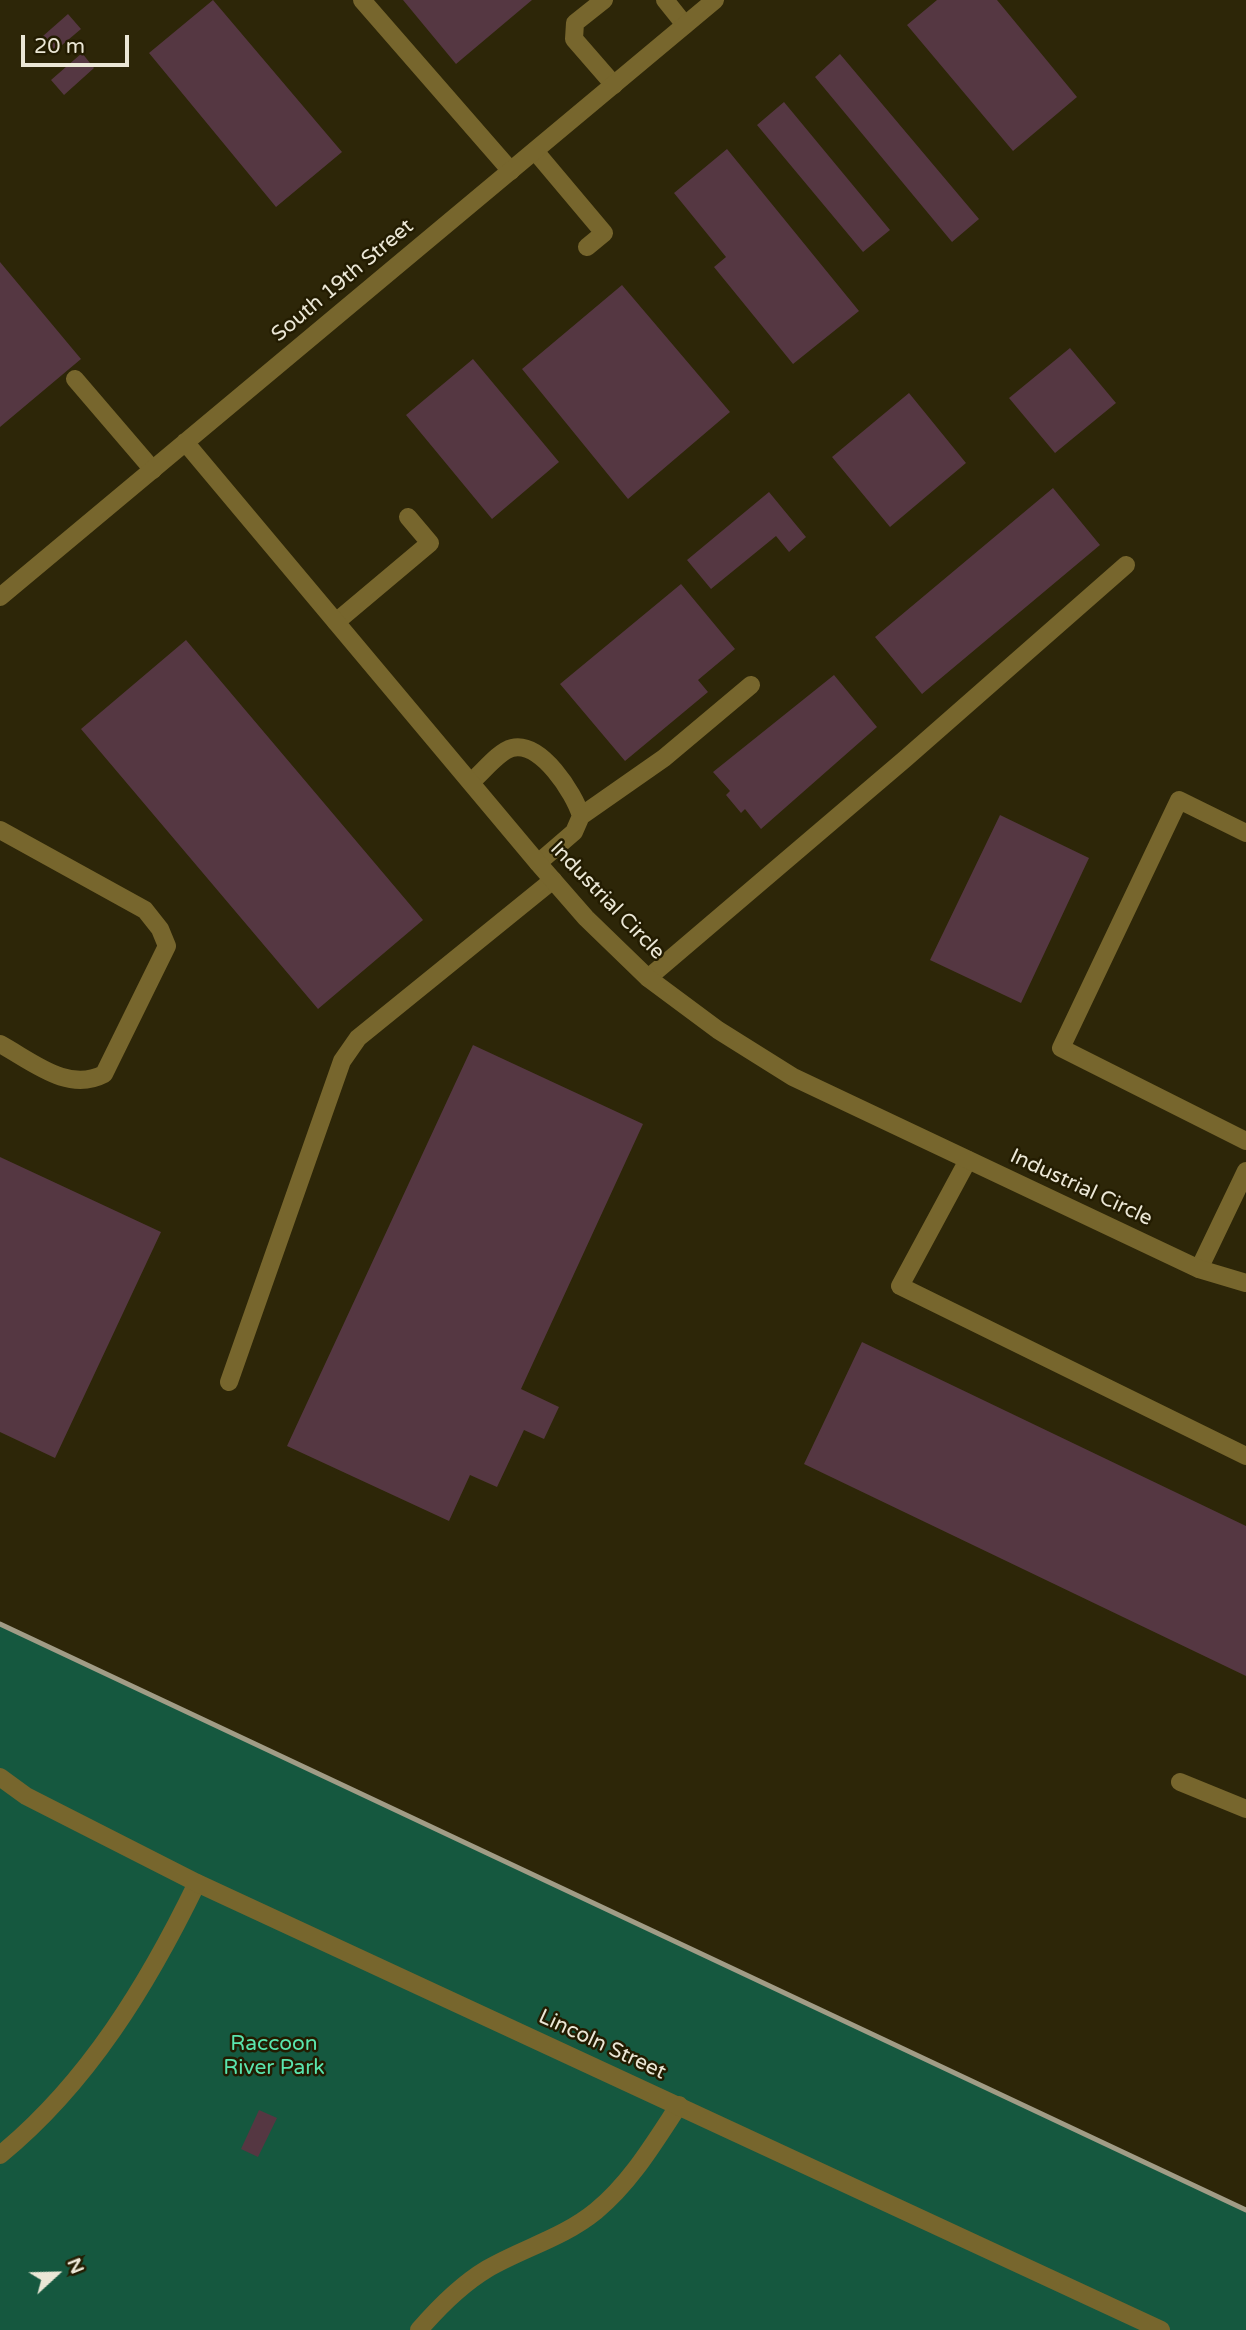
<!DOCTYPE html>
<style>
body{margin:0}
#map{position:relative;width:1246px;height:2330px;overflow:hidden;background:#2d2608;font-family:"Varela Round",sans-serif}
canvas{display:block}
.north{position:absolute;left:21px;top:2239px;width:70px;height:70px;-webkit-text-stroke:5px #231c01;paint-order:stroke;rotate:68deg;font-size:19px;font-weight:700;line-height:28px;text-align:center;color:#ebe7d6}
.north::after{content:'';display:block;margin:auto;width:24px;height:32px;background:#ebe7d6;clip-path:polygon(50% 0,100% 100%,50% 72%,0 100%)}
.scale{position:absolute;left:21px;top:35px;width:108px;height:32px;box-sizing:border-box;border:4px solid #ebe7d6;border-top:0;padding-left:9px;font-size:21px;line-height:24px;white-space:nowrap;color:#ebe7d6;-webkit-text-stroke:5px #231c01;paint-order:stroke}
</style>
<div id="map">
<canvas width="1246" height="2330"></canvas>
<div class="north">N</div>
<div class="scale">20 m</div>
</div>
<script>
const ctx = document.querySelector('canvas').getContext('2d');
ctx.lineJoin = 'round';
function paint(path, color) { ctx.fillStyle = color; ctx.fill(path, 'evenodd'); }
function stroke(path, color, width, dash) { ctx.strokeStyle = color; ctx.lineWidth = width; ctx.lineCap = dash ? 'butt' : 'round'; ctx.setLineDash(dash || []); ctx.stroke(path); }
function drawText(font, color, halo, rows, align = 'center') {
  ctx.font = font + ' "Varela Round",sans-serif'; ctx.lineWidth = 5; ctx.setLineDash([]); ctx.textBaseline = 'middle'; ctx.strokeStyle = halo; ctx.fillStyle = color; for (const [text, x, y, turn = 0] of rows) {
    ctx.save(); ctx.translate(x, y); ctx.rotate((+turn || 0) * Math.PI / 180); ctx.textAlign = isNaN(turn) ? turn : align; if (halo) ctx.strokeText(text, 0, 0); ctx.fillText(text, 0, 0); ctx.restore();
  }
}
paint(new Path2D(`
 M0,1624L1246,2210V2330H0Z`), '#15583f');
paint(new Path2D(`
 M213,0L342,152L276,207L149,53Z
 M403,0H532L456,64Z
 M937,0H997L1077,97L1013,151L907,25Z
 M68,14L81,29L55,51L43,36Z
 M82,53L94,68L64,95L51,80Z
 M840,54L979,219L952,242L815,77Z
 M784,102L890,230L863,252L757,125Z
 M727,149L859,311L793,364L714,267L726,257L674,193Z
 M0,262L81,359L0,427Z
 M622,285L730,412L628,499L522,369Z
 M1070,348L1116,403L1055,453L1009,398Z
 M473,359L559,462L492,519L406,415Z
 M909,393L966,463L890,527L832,457Z
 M1053,488L1100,545L922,694L875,637Z
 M769,492L806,537L789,552L776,536L711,589L687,560Z
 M681,584L735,649L698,680L708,692L625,761L560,684Z
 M186,640L423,920L318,1009L81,729Z
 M834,675L877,727L761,829L745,809L741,813L726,795L730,791L713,772Z
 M1000,815L1089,858L1021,1003L930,960Z
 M473,1045L643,1124L521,1389L559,1407L544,1439L524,1430L497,1487L470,1475L449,1521L287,1446Z
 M0,1157L161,1232L55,1458L0,1432Z
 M862,1342L1246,1526V1676L804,1464Z
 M259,2110L277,2118L258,2157L241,2149Z`), '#553742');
stroke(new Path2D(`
 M362,0L511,171
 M604,0L575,23L574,39L614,85
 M665,0L685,25
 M535,151L604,233L587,247
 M75,379L153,470
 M336,622L430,543L408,517
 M471,782C482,773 499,751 512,748C541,741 574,793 581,816L574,832L538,863
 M581,816L664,758L751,685
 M0,830L145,910L160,929L167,946L104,1074C68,1093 33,1062 0,1044
 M1246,833L1179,800L1061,1048L1246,1141
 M648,978L905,759L1126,565
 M968,1160L900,1286L1246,1456
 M1199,1269L1246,1171
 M229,1382L342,1061L358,1038L553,880
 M1180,1782L1246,1809
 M0,2155C88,2083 148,1984 197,1883
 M419,2330C438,2308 462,2284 487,2269C523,2248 563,2238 596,2211C631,2182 654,2143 679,2105`), '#77662d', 18);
stroke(new Path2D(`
 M185,442L538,863L586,918L648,978L718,1030L793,1077L1199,1269L1246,1283
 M0,597L715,0
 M0,1777L26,1796L197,1883L1161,2330`), '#77662d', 18);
stroke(new Path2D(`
 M0,1624L1246,2210`), '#a19c86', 5);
drawText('21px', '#ebe7d6', '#231c01', [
 ["South 19th Street",343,281,-40],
 ["Industrial Circle",607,901,46],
 ["Industrial Circle",1081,1188,25],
 ["Lincoln Street",602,2045,25]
]);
drawText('21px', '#5ae5ae', '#231c01', [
 ["Raccoon",274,2044],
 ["River Park",274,2068]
]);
</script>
